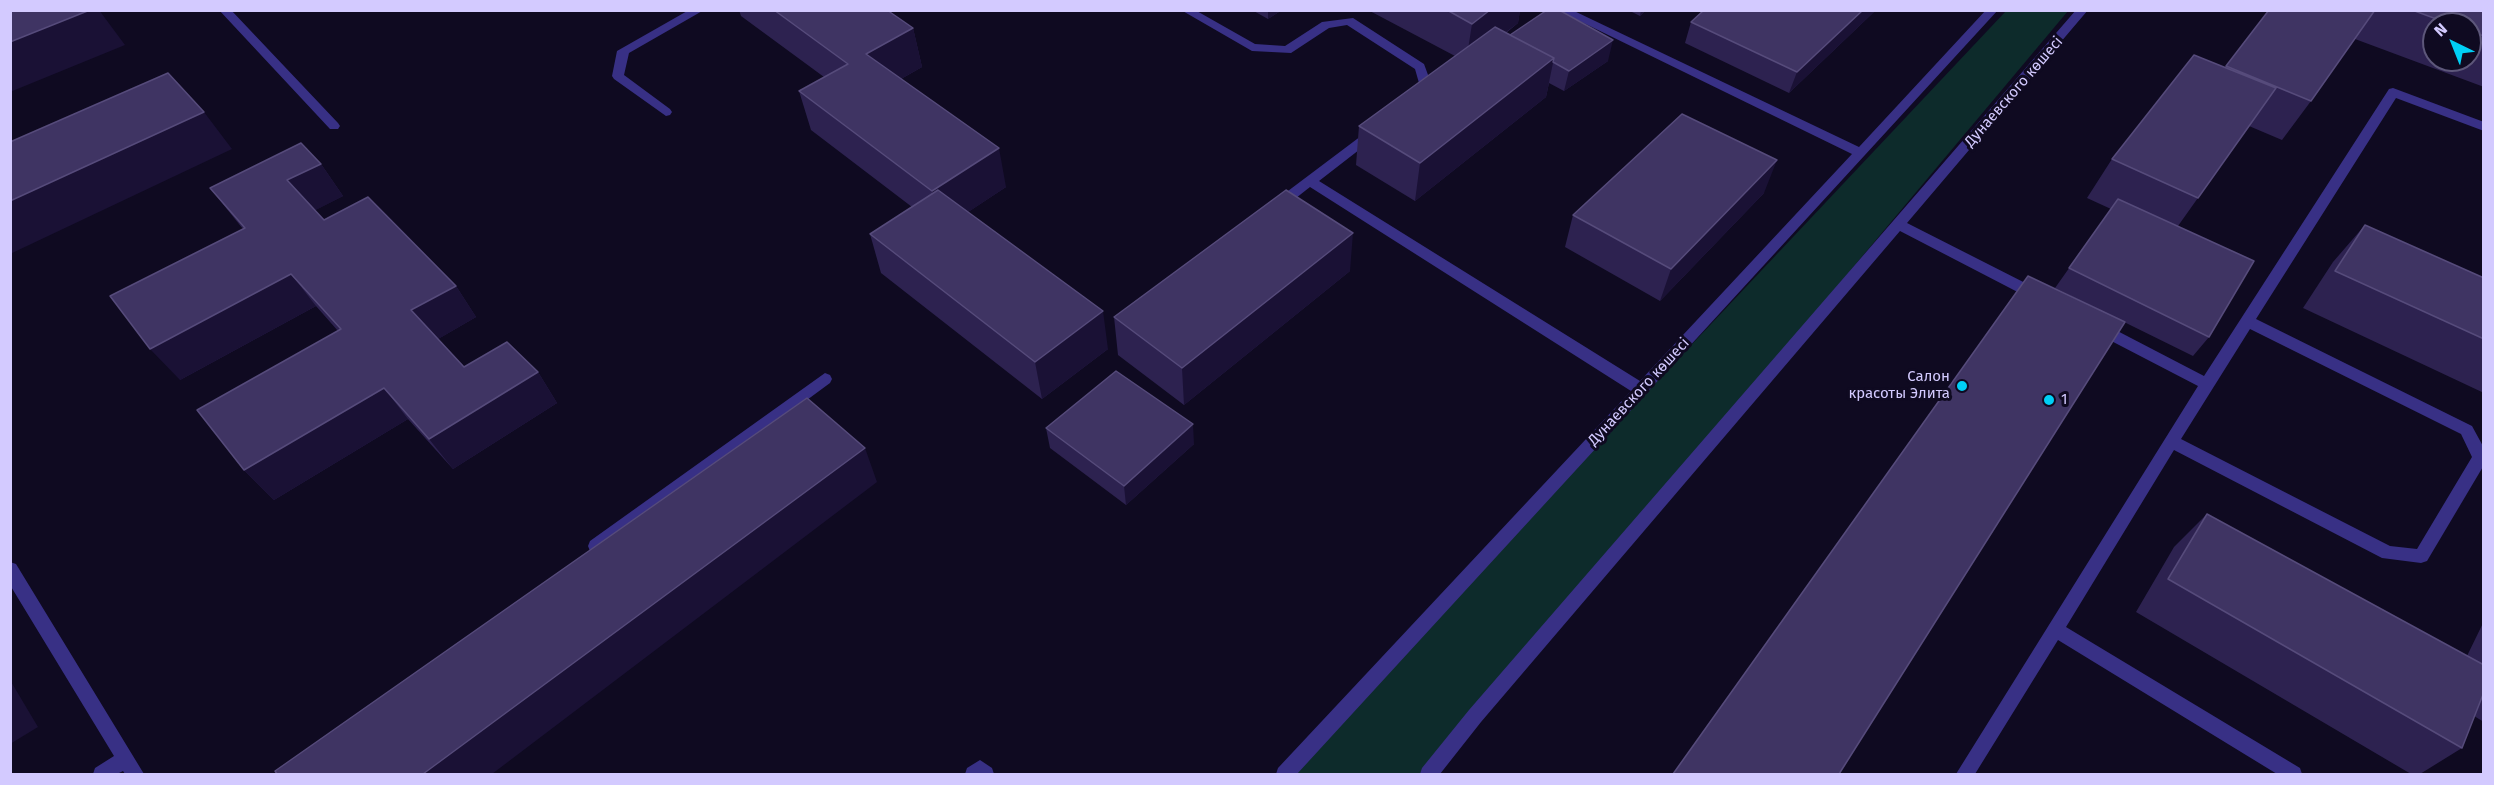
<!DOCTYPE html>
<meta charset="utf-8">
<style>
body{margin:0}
#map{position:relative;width:2494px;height:785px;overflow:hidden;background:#0f0a21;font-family:"Fira Sans",sans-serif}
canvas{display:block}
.frame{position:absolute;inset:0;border:12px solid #d3caff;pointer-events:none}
.north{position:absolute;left:2422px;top:12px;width:60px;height:60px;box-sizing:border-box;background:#0f0a21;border:2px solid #5d577a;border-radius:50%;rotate:317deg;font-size:16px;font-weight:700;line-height:24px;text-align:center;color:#d3caff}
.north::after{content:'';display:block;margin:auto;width:21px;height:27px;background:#00cff5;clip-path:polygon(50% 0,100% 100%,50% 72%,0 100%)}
</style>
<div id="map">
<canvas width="2494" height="785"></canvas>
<div class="frame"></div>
<div class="north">N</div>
</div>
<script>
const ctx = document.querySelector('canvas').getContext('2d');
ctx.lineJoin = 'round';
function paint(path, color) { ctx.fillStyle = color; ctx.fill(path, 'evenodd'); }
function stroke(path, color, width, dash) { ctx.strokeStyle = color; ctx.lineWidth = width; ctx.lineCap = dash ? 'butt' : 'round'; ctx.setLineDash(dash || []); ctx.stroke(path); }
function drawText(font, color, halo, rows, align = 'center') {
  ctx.font = font + ' "Fira Sans",sans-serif'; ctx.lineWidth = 6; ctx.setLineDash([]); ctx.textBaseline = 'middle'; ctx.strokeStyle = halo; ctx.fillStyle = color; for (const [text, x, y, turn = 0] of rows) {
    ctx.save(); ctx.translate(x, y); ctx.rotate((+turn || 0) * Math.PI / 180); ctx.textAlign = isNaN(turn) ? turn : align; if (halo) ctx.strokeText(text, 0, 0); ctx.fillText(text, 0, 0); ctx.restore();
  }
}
paint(new Path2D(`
 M2006,11H2068L1428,774H1287Z`), '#0d2b2b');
paint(new Path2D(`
 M219,10H231L338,123L340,126L338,129H330Z
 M689,10H704L629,53L624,75L670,109L672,112L670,115L666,116L614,79L612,76L617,51Z
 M1181,10H1195L1255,44L1285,46L1322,22L1353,18L1424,64L1434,91L1427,98H1419L1417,95L1421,90L1415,69L1347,25L1329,28L1291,53L1252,51Z
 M1557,10H1572L1859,147L1986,10H1998L1297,774H1276L1278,768L1631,391L1310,187L1282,209H1272L1270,206L1272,203L1369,130H1377L1379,133L1377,136L1319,181L1640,381L1852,154Z
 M2076,10H2088L1907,223L2043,292L2045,296L2043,300H2033L1900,231L1481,722L1440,774H1420L1422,768L1469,710Z
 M2393,88L2484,122V131L2396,98L2256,319L2472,426L2484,448V465L2427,561L2421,563L2382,558L2174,450L2066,627L2300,768L2302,774H2277L2058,640L1975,774H1956L2198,386L2094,332L2092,328L2094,324H2104L2204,376L2389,89ZM2250,329L2461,434L2472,457L2417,549L2390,546L2181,439Z
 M825,373L830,375L832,379L830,383L602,551L596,553L590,551L588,546L590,541Z
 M10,562L16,564L144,774H125L123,771L117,774H93L95,768L114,756L10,585Z
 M980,760L992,768L994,774H965L967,768Z`), '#383085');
paint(new Path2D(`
 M739,10H887L913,28L922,67L901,79L1006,187L968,212L1108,349L1042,399L881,273L870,234L912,207L811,130L799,91L824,77L741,16Z
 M1252,10H1282L1268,19Z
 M1368,10H1520L1518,23L1506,33L1510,35L1608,61L1564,91L1549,83L1546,97L1415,201L1356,165L1359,126L1455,56Z
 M1628,10H1646L1640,16Z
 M1704,10H1876L1789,93L1685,43L1691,22Z
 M2269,10H2484V87L2355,39L2311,101L2282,140L2249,126L2178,226L2209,337L2193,356L2055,288L2111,209L2087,198L2112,159L2225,67ZM2434,24H2470V60H2434Z
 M321,164L343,196L315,210L324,220L456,286L476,317L438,339L464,367L538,372L557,403L453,469L408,419L274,500L244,470L338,331L316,306L180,380L243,229L210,188Z
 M1764,193L1660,301L1565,247L1573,215Z
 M2365,225L2484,278V393L2303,308L2333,262Z
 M1350,271L1184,405L1118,355L1114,317Z
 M1046,428L1194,444L1126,505L1050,448Z
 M2207,514L2467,656L2484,621V722L2474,716L2462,748L2420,774H2411L2136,612L2174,547Z`), '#2d2250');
paint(new Path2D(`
 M90,10H99L125,45L10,92V42Z
 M1268,10H1282L1268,19Z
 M1490,10H1520L1518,23L1466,62L1472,24Z
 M1641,10H1646L1640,16Z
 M1863,10H1876L1789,93L1797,72Z
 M913,28L922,67L876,93L866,54Z
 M1613,40L1608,61L1564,91L1569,71Z
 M1554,58L1546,97L1415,201L1420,163Z
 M204,112L232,149L10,254V201Z
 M999,148L1006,187L941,230L932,191Z
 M1777,160L1764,193L1660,301L1671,269Z
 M321,164L343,196L310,213L287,180Z
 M1353,233L1350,271L1184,405L1182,368Z
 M291,274L316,306L180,380L150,349Z
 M456,286L476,317L433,342L411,310Z
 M1103,311L1108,349L1042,399L1035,362Z
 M538,372L557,403L453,469L429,439Z
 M384,388L408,419L274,500L244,470Z
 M1193,424L1194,444L1126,505L1124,486Z
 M865,448L877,482L492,774H423Z
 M10,680L38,727L10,744Z`), '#1a1135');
const building = new Path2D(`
 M10,10H90L10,42Z
 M774,10H887L913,28L866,54L999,148L932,191L799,91L848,64Z
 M1447,10H1490L1472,24Z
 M1547,10H1559L1613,40L1569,71L1553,62L1554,58L1510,35Z
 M1704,10H1863L1797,72L1691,22Z
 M2269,10H2375L2311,101L2226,66Z
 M2412,10H2484V36L2470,31V24H2450Z
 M1495,27L1554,58L1420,163L1359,126Z
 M2194,55L2276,88L2198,198L2112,159Z
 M168,73L204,112L10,201V142Z
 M1682,114L1777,160L1671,269L1573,215Z
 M301,143L321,164L287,180L324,220L368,197L456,286L411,310L464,367L507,342L538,372L429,439L384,388L244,470L197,410L341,329L291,274L150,349L110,296L245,228L210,188Z
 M938,190L1103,311L1035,362L870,234Z
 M1286,190L1353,233L1182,368L1114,317Z
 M2118,199L2254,261L2209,337L2069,268Z
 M2365,225L2484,278V339L2335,271Z
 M2028,276L2125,322L1839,774H1673Z
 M1116,371L1193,424L1124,486L1046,428Z
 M807,398L865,448L423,774H277L275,771Z
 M2207,514L2484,665V692L2462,748L2168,579Z`);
paint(building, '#3f3463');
stroke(building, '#564b7b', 1.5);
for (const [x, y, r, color] of [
 [1962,386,6,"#00cff5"],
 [2049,400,6,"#00cff5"]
]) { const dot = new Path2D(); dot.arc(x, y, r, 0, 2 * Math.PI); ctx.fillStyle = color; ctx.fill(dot); stroke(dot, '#0f0a21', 2); }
drawText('15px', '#d3caff', '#0f0a21', [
 ["Дунаевского көшесі",2014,92,-49],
 ["Дунаевского көшесі",1639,392,-47]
]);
drawText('15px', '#d3caff', '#0f0a21', [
 ["Салон",1950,377],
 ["красоты Элита",1950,394],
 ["1",2061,400,"left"]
], 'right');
</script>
